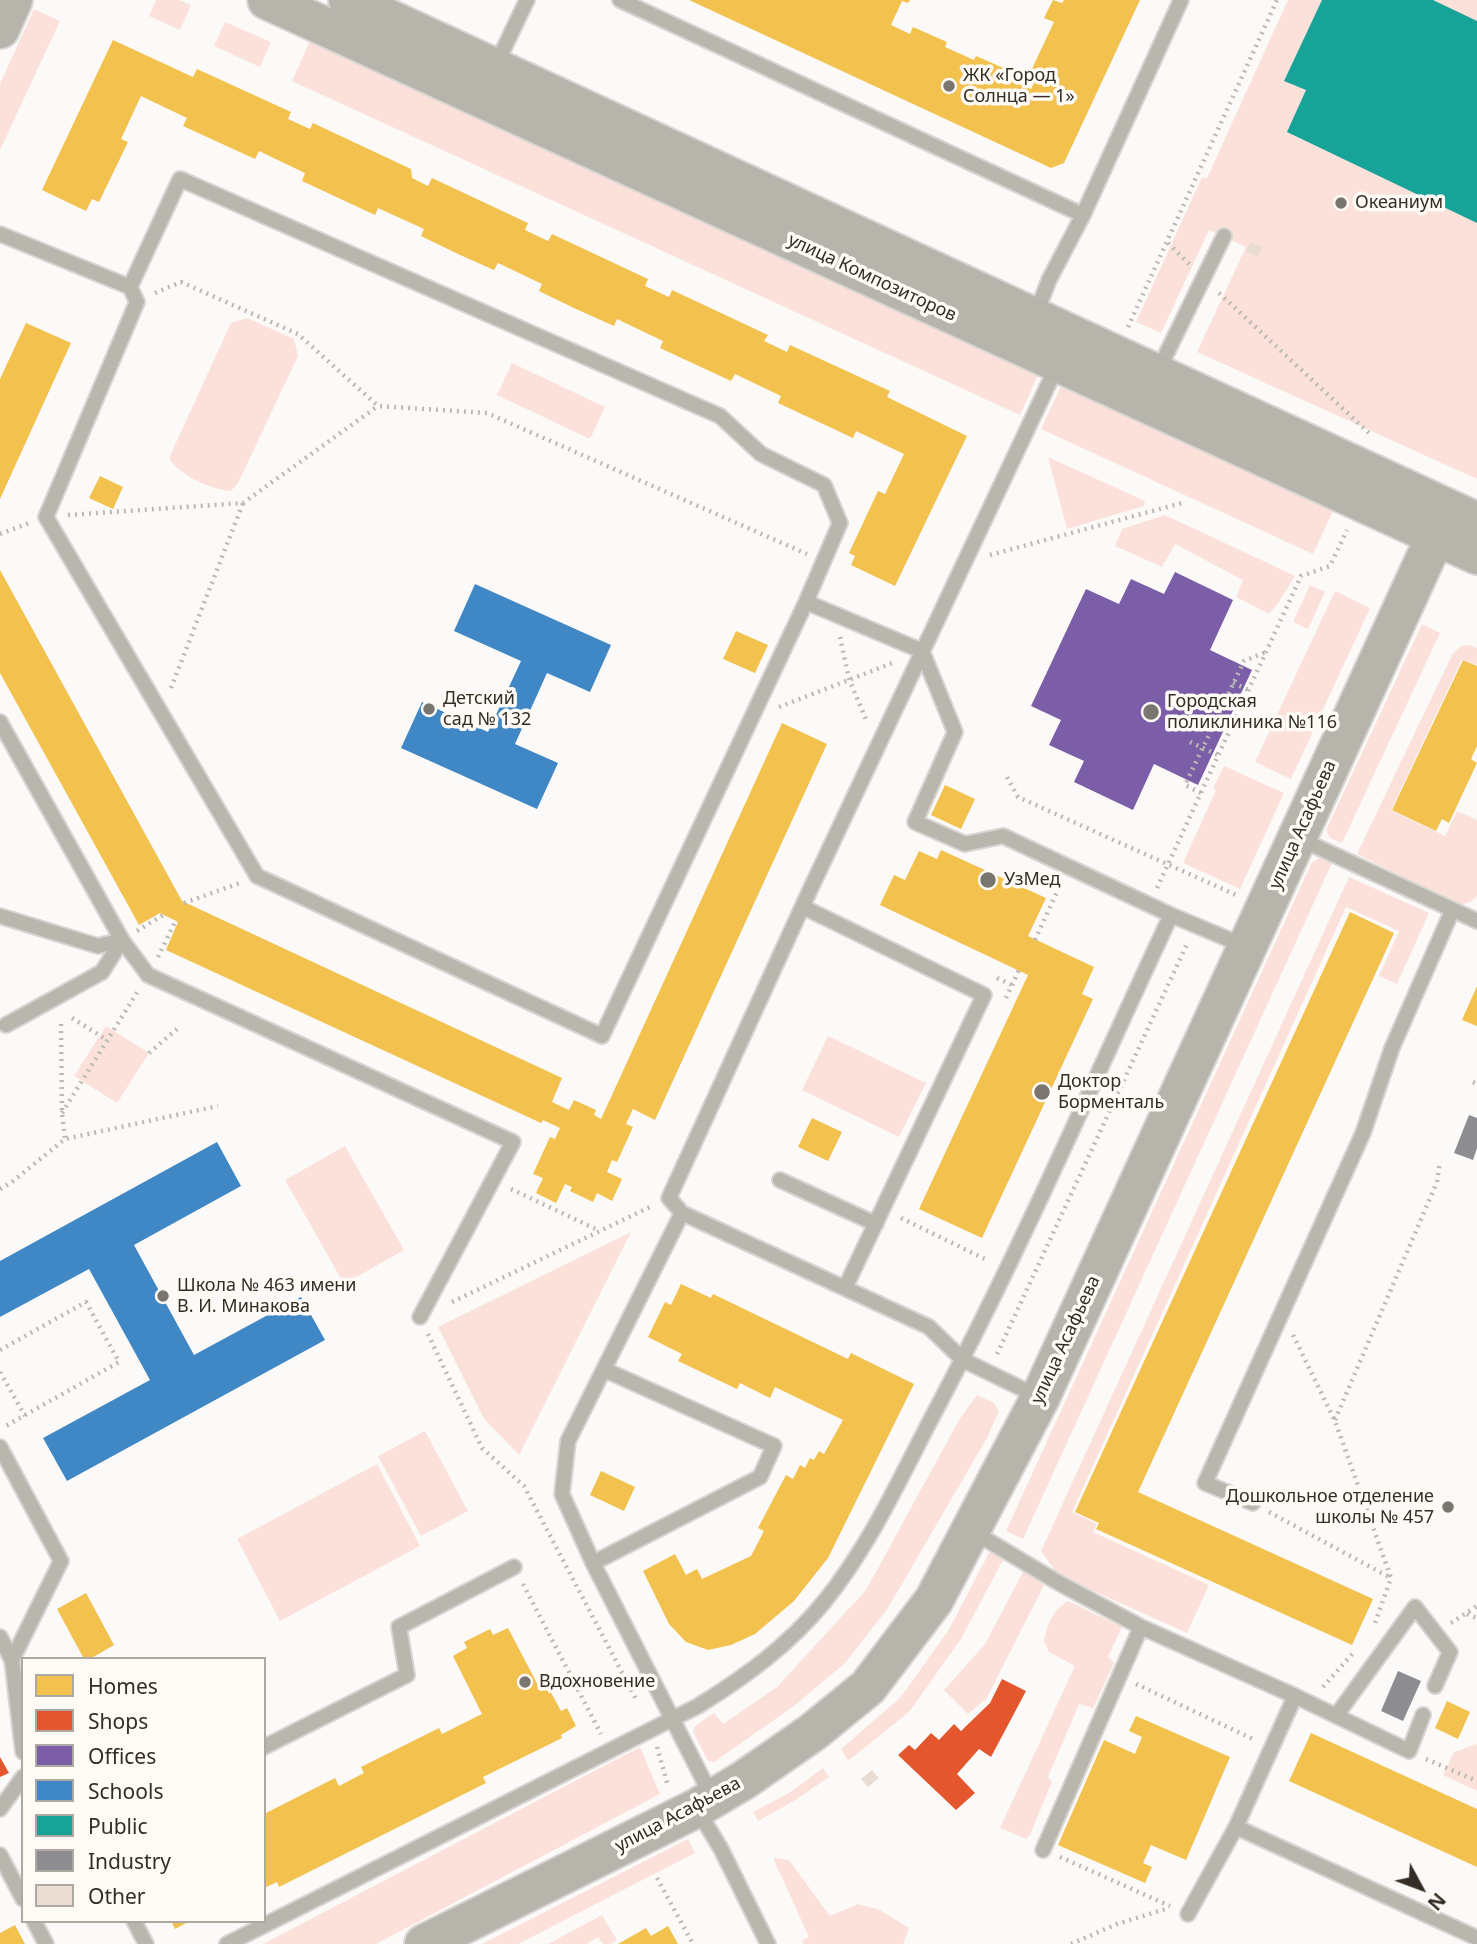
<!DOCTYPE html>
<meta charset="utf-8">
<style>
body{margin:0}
#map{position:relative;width:1477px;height:1944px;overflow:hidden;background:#fcfaf8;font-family:"Noto Sans",sans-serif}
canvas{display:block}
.legend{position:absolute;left:21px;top:1657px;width:245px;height:266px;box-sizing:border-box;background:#fefbf6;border:2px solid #ada9a2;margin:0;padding:9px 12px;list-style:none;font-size:21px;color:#342d25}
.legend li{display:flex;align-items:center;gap:14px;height:35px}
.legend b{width:35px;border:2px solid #ada9a2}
.north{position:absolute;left:1386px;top:1853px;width:70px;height:70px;-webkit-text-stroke:5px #fefbf6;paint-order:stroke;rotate:131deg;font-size:19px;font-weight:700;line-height:28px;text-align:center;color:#342d25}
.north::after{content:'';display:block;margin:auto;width:24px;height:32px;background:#342d25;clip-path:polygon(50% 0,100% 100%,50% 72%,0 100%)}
</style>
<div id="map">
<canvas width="1477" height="1944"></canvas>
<ul class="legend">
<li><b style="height:19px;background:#f2c14e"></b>Homes</li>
<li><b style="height:19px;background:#e4572e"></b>Shops</li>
<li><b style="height:19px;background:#7b5ea7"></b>Offices</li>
<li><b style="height:19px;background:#3f88c5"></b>Schools</li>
<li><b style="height:19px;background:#17a398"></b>Public</li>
<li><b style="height:19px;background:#8d8d92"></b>Industry</li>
<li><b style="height:19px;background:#e8dcd3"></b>Other</li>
</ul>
<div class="north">N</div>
</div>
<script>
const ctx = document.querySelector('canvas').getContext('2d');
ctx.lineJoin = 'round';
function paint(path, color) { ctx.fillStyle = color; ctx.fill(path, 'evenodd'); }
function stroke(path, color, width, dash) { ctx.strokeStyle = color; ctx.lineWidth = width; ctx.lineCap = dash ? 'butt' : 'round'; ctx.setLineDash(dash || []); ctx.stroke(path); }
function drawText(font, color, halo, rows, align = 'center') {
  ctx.font = font + ' "Noto Sans",sans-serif'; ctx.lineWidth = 7; ctx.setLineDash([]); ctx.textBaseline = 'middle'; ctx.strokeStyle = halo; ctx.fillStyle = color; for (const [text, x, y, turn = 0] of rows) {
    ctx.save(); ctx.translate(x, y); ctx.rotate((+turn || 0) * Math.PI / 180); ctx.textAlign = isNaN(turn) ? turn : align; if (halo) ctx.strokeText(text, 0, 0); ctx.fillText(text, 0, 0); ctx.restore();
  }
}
paint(new Path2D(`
 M156,0H179L191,5L180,30L149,16Z
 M1288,0H1477V479L1197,352L1246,247L1209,230L1161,333L1136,322L1202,177L1207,178Z
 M34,9L60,21L0,150V84Z
 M225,22L271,42L260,67L214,46Z
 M312,36L1039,373L1020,415L292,81Z
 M247,318L294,339L298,356L238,483L231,491C212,490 179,475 169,458L231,323Z
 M512,363L605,407L590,439L497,395Z
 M1062,384L1334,509L1313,554L1041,429Z
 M1048,457L1145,501L1144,506L1067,529Z
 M1165,515L1295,576L1279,602L1269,614L1236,597L1243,580L1175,544L1162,567L1115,546L1122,529Z
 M1310,585L1325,592L1308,629L1293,622Z
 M1335,591L1370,608L1291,779L1255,762Z
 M1422,624L1440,633L1342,843L1330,838L1326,830Z
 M1469,645L1477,648V665L1462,659L1391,810L1445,836L1457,811L1477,820V896L1470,902L1460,905L1357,854L1452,655L1461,646Z
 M1224,766L1284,793L1240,889L1183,863L1216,790L1213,788Z
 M1320,858L1332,863L1023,1539L1006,1531L1312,862Z
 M1349,877L1429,913L1397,984L1379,976L1399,931L1346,907L1072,1512L1097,1524L1093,1532L1209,1585L1187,1633L1058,1575L1041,1551Z
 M106,1026L149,1053L117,1103L74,1076Z
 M828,1036L926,1083L899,1137L802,1090Z
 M345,1146L404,1250L344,1284L285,1180Z
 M631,1232L519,1455L484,1419L438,1327Z
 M977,1395L994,1403L999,1411L987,1438L888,1608L845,1663L794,1706L714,1762L708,1761L693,1732L695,1726L714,1713L723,1724L777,1687L866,1590L959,1420Z
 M425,1431L468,1511L421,1536L378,1456Z
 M377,1464L420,1546L280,1621L237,1539Z
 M990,1551L1004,1558L961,1639L909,1712L848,1761L841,1749L900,1698L948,1631Z
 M1023,1572L1045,1583L987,1698L968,1714L944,1690L985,1644Z
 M1068,1601L1122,1627L1108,1657L1114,1663L1093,1708L1079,1704L1048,1777L1052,1782L1030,1835L1026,1839L1000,1828L1075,1666L1049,1652L1044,1642C1047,1624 1052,1611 1068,1601Z
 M1477,1744V1791L1443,1775L1454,1752Z
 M640,1747L660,1794L376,1944H263Z
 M823,1768L829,1777L794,1801L758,1821L753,1812L789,1793Z
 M688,1839L695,1853L518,1944H482Z
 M773,1858L789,1860L830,1916L858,1904L880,1910L909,1928L903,1944H803L802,1940L809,1937Z
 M602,1915L617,1940L611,1944H603L598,1937L587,1944H548Z`), '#fbe1da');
paint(new Path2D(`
 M689,0H910L908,3L902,1L891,25L910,34L913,27L947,42L945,47L974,60L976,56L1008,70L1005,77L1031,89L1037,77L1030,73L1054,22L1044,18L1053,0L1062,3L1064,0H1140L1064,163L1051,168Z
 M113,40L193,77L197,69L291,112L288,119L310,129L313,123L411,169L412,178L428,186L432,178L528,223L525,230L548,241L552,234L648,279L645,286L669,297L672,290L768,335L764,341L787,352L790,345L890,391L887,397L967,436L895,586L851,565L855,556L849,553L878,491L885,494L904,454L856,431L853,438L778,403L781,396L735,374L731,381L660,348L663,341L617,319L614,326L576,309L539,291L542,284L498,263L494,270L458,254L421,236L424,229L378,208L375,215L302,181L305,173L259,151L255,159L183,126L187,118L141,96L121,139L128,142L99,202L92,199L86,211L42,190Z
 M26,323L71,343L0,499V379Z
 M100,476L123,487L113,509L89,498Z
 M0,570L182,901L562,1078L552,1102L569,1110L574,1100L596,1110L594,1115L601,1119L782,723L827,744L655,1120L633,1109L626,1124L633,1127L617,1162L612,1160L607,1172L622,1179L612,1201L597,1193L593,1202L570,1191L572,1187L565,1184L556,1203L536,1193L543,1178L533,1174L550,1137L555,1139L560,1128L543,1120L541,1123L166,950L178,922L160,913L139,925L0,673Z
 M736,631L768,645L755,673L723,659Z
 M1463,660L1477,666V746L1471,759L1477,763L1449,823L1442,819L1436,831L1392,810Z
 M945,785L975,799L961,829L931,815Z
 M941,850L1046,898L1028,936L1094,967L1082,994L1093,999L982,1238L919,1209L1028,975L880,905L894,875L905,880L919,851L937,859Z
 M1350,912L1394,933L1138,1492L1373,1599L1352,1645L1096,1529L1099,1523L1075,1512Z
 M1477,986V1026L1462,1020Z
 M812,1118L842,1132L828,1161L798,1147Z
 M681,1284L711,1298L713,1294L848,1359L851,1353L914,1384L828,1558L794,1601L755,1634L731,1645L708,1650L686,1642L669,1624L643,1571L675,1554L686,1575L697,1569L702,1579L751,1556L764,1531L758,1528L786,1475L793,1479L800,1465L805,1468L810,1458L814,1460L819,1451L824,1454L843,1420L775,1387L770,1398L740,1383L737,1389L678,1361L682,1354L648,1337L665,1302L671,1305Z
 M601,1471L635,1487L624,1511L590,1495Z
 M86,1593L114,1645L90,1659H84L57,1609Z
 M508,1628L541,1691L548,1687L561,1711L567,1708L576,1726L561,1735L562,1738L483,1777L486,1783L279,1887L277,1882L264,1888V1814L335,1778L339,1786L364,1773L361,1767L439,1728L442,1734L482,1714L453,1656L467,1648L464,1642L490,1629L493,1635Z
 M1447,1701L1470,1712L1458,1739L1435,1728Z
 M1136,1716L1230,1757L1186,1860L1151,1845L1143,1863L1152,1867L1145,1883L1058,1845L1104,1740L1135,1754L1142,1737L1129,1731Z
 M1311,1733L1477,1809V1867L1289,1781Z
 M171,1921H190L175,1929Z
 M15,1925L25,1944H0V1933Z
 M668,1926L678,1944H618L646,1928L651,1936Z`), '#f2c14e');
paint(new Path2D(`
 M1002,1679L1026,1691L991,1757L979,1749L957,1774L975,1793L956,1810L898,1755L909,1745L915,1750L931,1733L939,1740L954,1724L961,1731L990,1703Z
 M0,1757L9,1773L0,1777Z`), '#e4572e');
paint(new Path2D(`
 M1175,572L1233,600L1210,650L1252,670L1198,785L1154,764L1133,810L1074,782L1084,761L1049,745L1061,720L1031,706L1086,589L1119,604L1131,579L1164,594Z`), '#7b5ea7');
paint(new Path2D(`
 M475,584L611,645L590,692L547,673L515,744L558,763L537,809L401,748L422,702L488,732L521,661L454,631Z
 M217,1142L241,1186L134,1245L194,1355L301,1297L325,1340L67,1481L43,1438L150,1380L89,1269L0,1317V1261Z`), '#3f88c5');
paint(new Path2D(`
 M1322,0H1433L1477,21V223L1287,132L1306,90L1284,81Z`), '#17a398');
paint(new Path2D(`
 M1469,1115L1477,1118V1148L1473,1160L1454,1153Z
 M1398,1671L1421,1681L1403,1721L1381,1711Z`), '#8d8d92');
paint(new Path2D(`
 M1251,242L1262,247L1258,257L1246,251Z
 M872,1770L879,1778L868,1787L861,1779Z`), '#e8dcd3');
const lane = new Path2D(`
 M620,0L1083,215
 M496,65L527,0
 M0,234L130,287L180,179L720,416L761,454L824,485L840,523L806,602L922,651L955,732L915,822L965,844L1003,836L1171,915C1092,1084 1018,1256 930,1421C898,1483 868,1548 824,1602C789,1645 745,1677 698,1706L227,1944
 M130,287L137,302L46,517L257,876L602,1036L806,602
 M1035,316L1049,280L1083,215L1181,0
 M1157,373L1224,236
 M0,722L122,940L148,975L513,1142L420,1317
 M1298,838L1477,921
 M803,907L984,995L845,1288
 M1171,915L1247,947
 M0,916L98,946L122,940
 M6,1025L102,972L122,940
 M780,1180L876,1224
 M682,1213L568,1441L562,1494L593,1563L712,1797
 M1039,1397L963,1360L929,1327L682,1213L669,1198L810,890L1058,364
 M0,1447L61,1561L12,1660
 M1253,1503L1205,1483L1363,1133L1392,1048L1452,911
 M972,1531L1059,1583L1141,1627L1295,1696L1409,1751L1423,1715
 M593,1563L760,1477L774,1446L605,1370
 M0,1637L12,1660L23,1752
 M1336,1716L1415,1607L1450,1652L1435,1686
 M264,1747L407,1675L399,1627L514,1567
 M0,1809L23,1777
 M697,1809L721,1849L768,1944
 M1236,1827L1477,1938
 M1043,1850L1141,1627
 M0,1855L23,1899
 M1188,1914L1236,1827L1295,1696
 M34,1921L46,1944
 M134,1921L146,1944`);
const secondary = new Path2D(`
 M267,0L1477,555
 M348,0L1477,522
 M0,29L13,0
 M424,1944L697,1808L744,1780L813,1732L868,1687L934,1600L1040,1398L1448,509`);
stroke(lane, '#d7d5d3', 18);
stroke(secondary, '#d7d5d3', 42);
stroke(new Path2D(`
 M1168,243L1190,265
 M155,293L181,282L298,334L378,406L487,413L807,554
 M1219,293L1371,435
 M1128,327L1277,0
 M68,515L243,503L378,406
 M0,534L29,523
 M990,555L1182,503
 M840,637L849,679L867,722
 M1233,683L1249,690
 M171,688L243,503
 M779,707L895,662
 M1190,742L1218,755
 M1007,777L1018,797L1236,895
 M1201,793L1185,785L1244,661L1266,652
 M1157,888L1301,576L1330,566L1347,530
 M184,903L240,883
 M137,931L163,915
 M1035,940L1061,883
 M158,957L176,920
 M997,978L1012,985
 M1006,998L1019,970
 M72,1018L107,1040
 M61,1024L62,1113L65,1139
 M149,1053L177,1029
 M1473,1082L1477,1084
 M62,1113L138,991
 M0,1189L12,1182L65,1139L218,1106
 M511,1189L598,1230
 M901,1218L989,1261
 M452,1302L652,1206
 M428,1334L482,1448L524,1486L637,1701
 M1293,1335L1335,1421L1391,1578L1374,1626
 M0,1350L86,1302L119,1362L4,1427
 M997,1354L1188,942
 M0,1372L25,1416
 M1335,1420L1437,1182L1440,1161
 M1269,1512L1391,1578
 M523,1584L601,1734
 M1467,1614L1477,1618
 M1451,1623L1477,1606
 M1136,1684L1255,1740
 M1323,1687L1354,1652
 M657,1747L668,1786
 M1426,1759L1477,1781
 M1060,1857L1170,1906
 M657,1878L693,1944
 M1071,1944L1117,1924L1169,1908`), '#bbb9b4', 4.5, [2, 5]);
stroke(lane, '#b9b6ad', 14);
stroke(secondary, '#b7b4ac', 38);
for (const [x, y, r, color] of [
 [949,86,7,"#7a756f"],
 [1341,203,7,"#7a756f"],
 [429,709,7,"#7a756f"],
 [1151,712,9,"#7a756f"],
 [988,880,9,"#7a756f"],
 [1042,1092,9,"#7a756f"],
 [163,1296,7,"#7a756f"],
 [1448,1507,7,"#7a756f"],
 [525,1682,7,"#7a756f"]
]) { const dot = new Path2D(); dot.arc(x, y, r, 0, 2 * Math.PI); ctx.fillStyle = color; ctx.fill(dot); stroke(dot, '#fefbf6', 2.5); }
drawText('18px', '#342d25', '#fefbf6', [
 ["ЖК «Город",963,76],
 ["Солнца — 1»",963,97],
 ["Океаниум",1355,203],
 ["Детский",443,699],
 ["сад № 132",443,720],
 ["Городская",1167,702],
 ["поликлиника №116",1167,723],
 ["УзМед",1004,880],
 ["Доктор",1058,1082],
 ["Борменталь",1058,1103],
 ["Школа № 463 имени",177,1286],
 ["В. И. Минакова",177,1307],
 ["Дошкольное отделение",1434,1497,"right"],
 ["школы № 457",1434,1518,"right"],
 ["Вдохновение",539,1682]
], 'left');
drawText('18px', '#342d25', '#fefbf6', [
 ["улица Композиторов",872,278,25],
 ["улица Асафьева",1303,825,-66],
 ["улица Асафьева",1066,1340,-65],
 ["улица Асафьева",678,1815,-28]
]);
</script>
